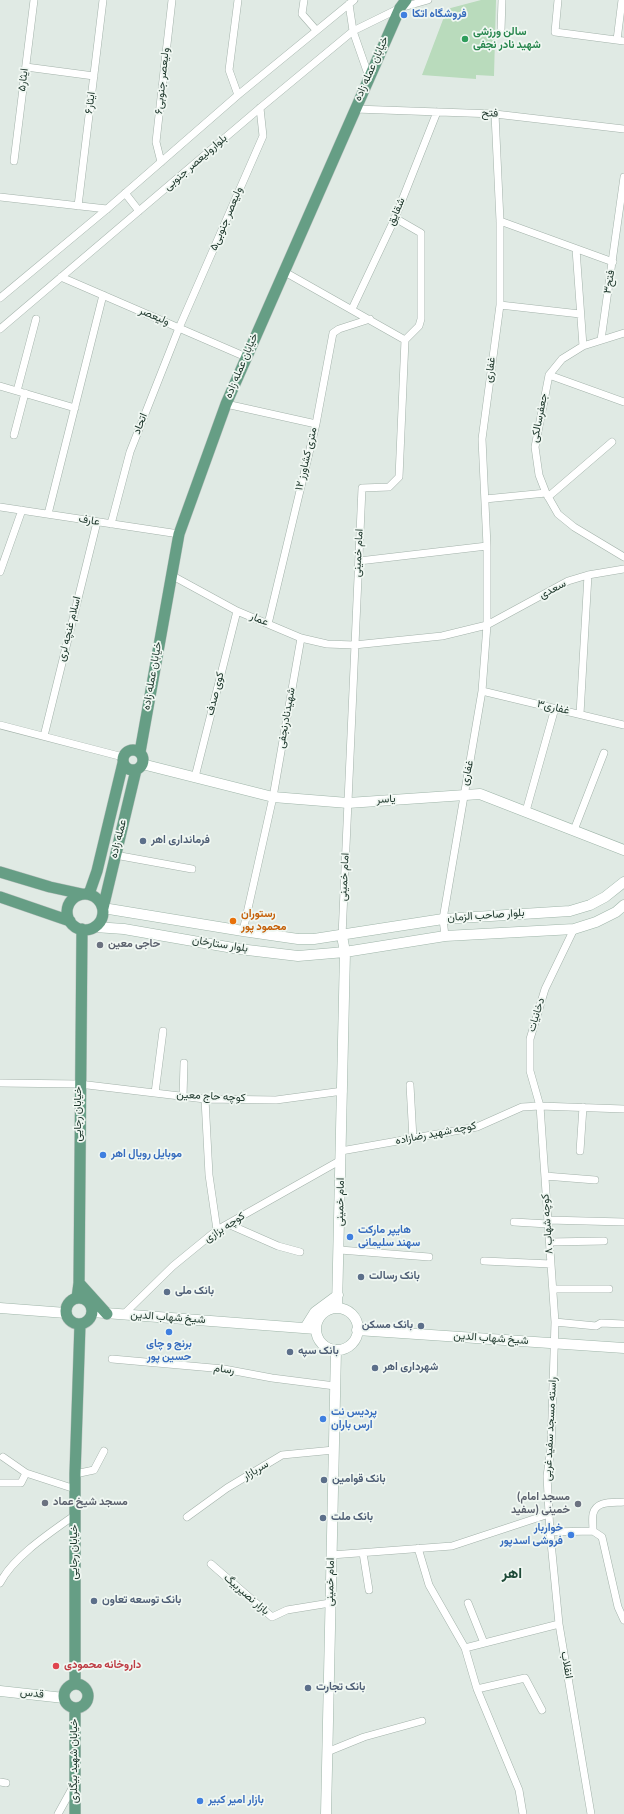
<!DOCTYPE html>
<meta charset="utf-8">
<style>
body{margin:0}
canvas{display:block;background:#e0eae4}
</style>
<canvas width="624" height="1814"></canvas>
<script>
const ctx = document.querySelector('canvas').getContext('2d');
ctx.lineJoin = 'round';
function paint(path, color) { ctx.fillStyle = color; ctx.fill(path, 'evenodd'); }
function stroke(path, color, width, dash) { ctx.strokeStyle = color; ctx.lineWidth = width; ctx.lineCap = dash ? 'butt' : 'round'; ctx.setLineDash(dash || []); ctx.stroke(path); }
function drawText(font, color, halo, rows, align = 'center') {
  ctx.font = font + ' "Source Sans 3",Vazirmatn,sans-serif'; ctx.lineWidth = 3.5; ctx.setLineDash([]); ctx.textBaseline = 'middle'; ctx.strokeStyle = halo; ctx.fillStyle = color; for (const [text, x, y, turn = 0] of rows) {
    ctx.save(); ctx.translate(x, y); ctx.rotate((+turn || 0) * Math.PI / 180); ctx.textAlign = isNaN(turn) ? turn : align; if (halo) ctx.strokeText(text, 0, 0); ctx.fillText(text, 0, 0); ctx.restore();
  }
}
paint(new Path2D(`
 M481,0H496L494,76L476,75V79L422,75L447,9Z`), '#b9dbbc');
const street = new Path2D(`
 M238,0L229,70L238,95
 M304,0L302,14L316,30
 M558,0L555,32L624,41
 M349,4L353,31L369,77
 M501,30L502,0
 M617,40L622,0
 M26,67L94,76
 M355,109L495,114L624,129
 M14,161L34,0
 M161,162L156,142L172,0
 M125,193L139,211
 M0,197L107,209
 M78,206L103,0
 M395,218L421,233V319L419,326L405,340
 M500,221L613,262
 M576,249L583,346
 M283,271L405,340L399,477L389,487L362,488L342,936
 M61,277L246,357
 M0,298L107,209L238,95L354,0
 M500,305L580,314
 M352,309L395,218L437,112
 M0,329L260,108L353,31L400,8L428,0
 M624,333L583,346L562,359L549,375L535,447L539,475L546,493L558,514L574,527L624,557
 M601,340L624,177
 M549,375L624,402
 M0,386L75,408
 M17,391L36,319
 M226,404L316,424
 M14,435L25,393
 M548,497L612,442
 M485,499L546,493
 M0,507L179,534
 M48,514L103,295
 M111,524L130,452L179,328L263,136L260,108
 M359,561L487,546
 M0,572L22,510
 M171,575L237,611L301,638L327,644L354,645L442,636L487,625L568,581L588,575L624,569
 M268,624L316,424L333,333L339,329L370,319
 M482,691L624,725
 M580,714L588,575
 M0,725L123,757
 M44,736L97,522
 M195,777L237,611
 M526,811L555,708
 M574,830L604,753
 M115,855L192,869
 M574,929L545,989L530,1039V1071L540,1106L555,1322L551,1448L547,1476L550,1532L559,1624L591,1814
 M243,931L273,797L301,638
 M445,936L443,919L482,691L487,625V546L482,439L500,305V221L495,114
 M0,1083L79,1084L205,1099L276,1100L343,1091
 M410,1085L413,1139
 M155,1093L163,1031
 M183,1097L184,1063
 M205,1099L209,1175L217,1230
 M341,1151L477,1127L522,1107L540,1106L624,1109
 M580,1151L583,1107
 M545,1176L595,1180
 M548,1220L624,1222
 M514,1222L548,1224
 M228,1224L278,1246L300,1252
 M550,1242L604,1241
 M340,1250L429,1257
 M484,1261L551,1264
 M553,1289H609
 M123,1315L173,1266L217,1230L341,1160
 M555,1322L596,1326L601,1323L624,1324
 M112,1359L224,1369L272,1378L335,1386
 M3,1457L26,1473L75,1489
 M75,1474L94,1470L104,1451
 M0,1483H21L26,1473
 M187,1517L227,1488L282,1455L334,1450
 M593,1531L602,1537L618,1607L624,1620
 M550,1532L593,1531C593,1526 592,1519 593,1514C596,1500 613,1503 624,1502
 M418,1548L429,1585L465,1648L477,1689L519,1790L523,1814
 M363,1553L369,1590
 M331,1555L452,1546L549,1514
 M211,1564L272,1617L287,1610L330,1603
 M0,1583C13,1557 51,1532 75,1515
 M468,1603L484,1643
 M465,1648L559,1624
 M477,1689L525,1678L542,1710
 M327,1752L364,1737L422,1721
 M0,1782L6,1783
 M58,1814L74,1785`);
const secondary = new Path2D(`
 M142,764L273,797L348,803L480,794L624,850
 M103,908L243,931L298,939H314L443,919L570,911L590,905L605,897L624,882
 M95,927L124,929L239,949L298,956L345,952L445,936L574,929L596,922L616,912L624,905
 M0,1308L66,1313
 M337,1308L345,952L342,936
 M316 1329a21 21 0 1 1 42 0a21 21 0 1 1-42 0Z
 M92,1312L316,1329
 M305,1328L315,1312L338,1295
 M357,1330L624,1348
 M0,1691L64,1698
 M326,1814L336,1350`);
const primary = new Path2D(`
 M123 760a10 10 0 1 1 20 0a10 10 0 1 1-20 0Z
 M140,752L179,534L226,404L400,8L406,0
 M0,872L50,887L82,894
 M89,894L97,871L123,763
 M67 912a18 18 0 1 1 36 0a18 18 0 1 1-36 0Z
 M0,897L70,921
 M103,908L136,770
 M79,1283L107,1314
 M77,1298L79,1283L82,929
 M66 1311a13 13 0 1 1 26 0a13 13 0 1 1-26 0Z
 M75,1683V1474L80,1324
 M64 1696a12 12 0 1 1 24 0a12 12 0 1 1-24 0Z
 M75,1814V1709`);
stroke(street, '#a3b2aa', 8);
stroke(secondary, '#9fb5a9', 11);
stroke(primary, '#bcc4c1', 12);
stroke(street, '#fff', 7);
stroke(secondary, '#fff', 10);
stroke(primary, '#669e85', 11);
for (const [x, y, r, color] of [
 [404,15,4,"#3f7fe0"],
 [465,39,4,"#2e9e5b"],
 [143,841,4,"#5c6f8a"],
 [233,921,4,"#e8710a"],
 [100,945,4,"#6b7280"],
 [103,1155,4,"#3f7fe0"],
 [350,1237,4,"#3f7fe0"],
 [361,1277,4,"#5c6f8a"],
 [167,1292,4,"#5c6f8a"],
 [421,1326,4,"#5c6f8a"],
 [169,1332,4,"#3f7fe0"],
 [290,1352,4,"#5c6f8a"],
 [375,1368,4,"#5c6f8a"],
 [323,1419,4,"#3f7fe0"],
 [324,1480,4,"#5c6f8a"],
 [45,1503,4,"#6b7280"],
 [578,1504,4,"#6b7280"],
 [323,1518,4,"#5c6f8a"],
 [571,1535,4,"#3f7fe0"],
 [94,1601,4,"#5c6f8a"],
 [56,1666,4,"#e0444e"],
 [308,1688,4,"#5c6f8a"],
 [200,1801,4,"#3f7fe0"]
]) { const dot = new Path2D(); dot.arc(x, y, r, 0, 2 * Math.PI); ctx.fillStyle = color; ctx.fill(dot); stroke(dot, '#f0f7f2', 1.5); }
drawText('bold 11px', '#366cbe', '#f0f7f2', [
 ["فروشگاه اتکا",412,15],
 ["موبایل رویال اهر",111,1155],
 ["هایپر مارکت",358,1231],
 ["سهند سلیمانی",358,1244],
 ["برنج و چای",169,1345,"center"],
 ["حسین پور",169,1358,"center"],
 ["پردیس نت",331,1413],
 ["ارس باران",331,1426],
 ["خواربار",563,1529,"right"],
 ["فروشی اسدپور",563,1542,"right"],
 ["بازار امیر کبیر",208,1801]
], 'left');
drawText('bold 11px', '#27864d', '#f0f7f2', [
 ["سالن ورزشی",473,33],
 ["شهید نادر نجفی",473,46]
], 'left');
drawText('11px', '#213a2f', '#f0f7f2', [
 ["خیابان عمله زاده",372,69,-66],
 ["ایثار۵",24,80,-83],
 ["ولیعصر جنوبی۶",163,81,-84],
 ["ایثار۶",91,103,-83],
 ["فتح",490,114,3],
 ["بلوارولیعصر جنوبی",196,163,-41],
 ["شقایق",397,212,-67],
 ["ولیعصر جنوبی۵",227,219,-67],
 ["فتح۳",610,282,-81],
 ["ولیعصر",154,317,23],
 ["خیابان عمله زاده",242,366,-67],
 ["غفاری",491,370,-82],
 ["جعفرسالکی",540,418,-79],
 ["اتحاد",141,424,-68],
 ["۱۲ متری کشاورز",307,459,-77],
 ["عارف",89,521,9],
 ["امام خمینی",359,553,-87],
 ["سعدی",553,590,-28],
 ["عمار",259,620,23],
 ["اسلام غنچه لری",70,629,-76],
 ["خیابان عمله زاده",153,676,-80],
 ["کوی صدف",216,694,-76],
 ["غفاری۳",553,708,13],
 ["شهیدنادرنجفی",287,718,-80],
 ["غفاری",468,773,-77],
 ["یاسر",386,800,-3],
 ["عمله زاده",119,839,-76],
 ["امام خمینی",345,877,-87],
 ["بلوار صاحب الزمان",486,916,-4],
 ["بلوار ستارخان",220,945,9],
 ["دخانیات",537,1015,-73],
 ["کوچه حاج معین",211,1097,3],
 ["خیابان رجایی",79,1114,-90],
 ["کوچه شهید رضازاده",436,1134,-11],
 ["امام خمینی",341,1202,-89],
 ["کوچه شهاب ۸",548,1224,-94],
 ["کوچه بزازی",225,1228,-33],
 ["شیخ شهاب الدین",168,1318,4],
 ["شیخ شهاب الدین",491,1339,4],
 ["رسام",224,1370,8],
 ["راسته مسجد سفید غربی",551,1429,-87],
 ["سربازار",256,1471,-31],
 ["خیابان رجایی",75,1552,-90],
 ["امام خمینی",331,1582,-89],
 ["بازار نصیربیگ",246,1595,41],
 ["انقلاب",566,1665,80],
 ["قدس",32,1694,7],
 ["خیابان شهید بیگلری",75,1761,-90]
]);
drawText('bold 11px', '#4e5e75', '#f0f7f2', [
 ["فرمانداری اهر",151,841],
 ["بانک رسالت",369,1277],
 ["بانک ملی",175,1292],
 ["بانک مسکن",413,1326,"right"],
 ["بانک سپه",298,1352],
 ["شهرداری اهر",383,1368],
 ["بانک قوامین",332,1480],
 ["بانک ملت",331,1518],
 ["بانک توسعه تعاون",102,1601],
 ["بانک تجارت",316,1688]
], 'left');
drawText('bold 11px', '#c56008', '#f0f7f2', [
 ["رستوران",241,915],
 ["محمود پور",241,928]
], 'left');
drawText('bold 11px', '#5b616d', '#f0f7f2', [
 ["حاجی معین",108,945],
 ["(مسجد امام",570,1498,"right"],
 ["خمینی (سفید",570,1511,"right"],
 ["مسجد شیخ عماد",53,1503]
], 'left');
drawText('bold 11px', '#be3a42', '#f0f7f2', [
 ["داروخانه محمودی",64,1666]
], 'left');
drawText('bold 15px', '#1e4b38', '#f0f7f2', [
 ["اهر",512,1575]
]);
</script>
